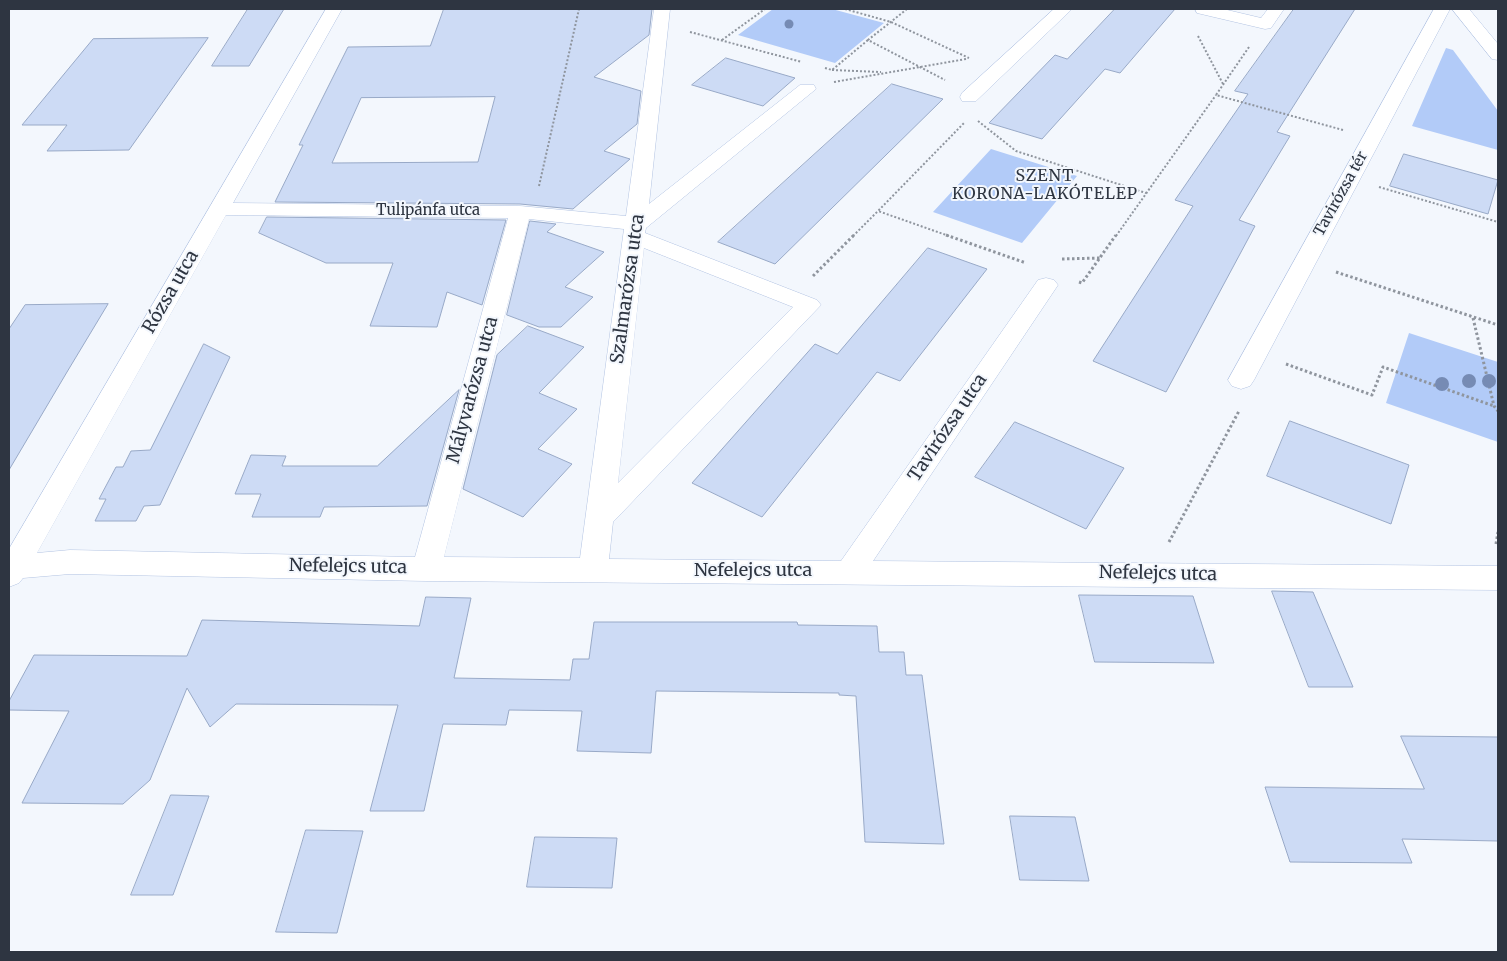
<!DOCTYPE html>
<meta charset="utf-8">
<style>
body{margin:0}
#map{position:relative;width:1507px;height:961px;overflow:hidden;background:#f3f7fd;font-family:Merriweather,serif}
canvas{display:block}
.frame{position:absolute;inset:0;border:10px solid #2e3541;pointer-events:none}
</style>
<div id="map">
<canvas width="1507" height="961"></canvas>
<div class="frame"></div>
</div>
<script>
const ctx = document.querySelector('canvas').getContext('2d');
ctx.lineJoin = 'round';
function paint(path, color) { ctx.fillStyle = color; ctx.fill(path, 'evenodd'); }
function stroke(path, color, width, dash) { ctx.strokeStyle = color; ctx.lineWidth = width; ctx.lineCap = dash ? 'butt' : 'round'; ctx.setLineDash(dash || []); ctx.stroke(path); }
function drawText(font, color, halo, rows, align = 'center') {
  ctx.font = font + ' Merriweather,serif'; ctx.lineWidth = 4; ctx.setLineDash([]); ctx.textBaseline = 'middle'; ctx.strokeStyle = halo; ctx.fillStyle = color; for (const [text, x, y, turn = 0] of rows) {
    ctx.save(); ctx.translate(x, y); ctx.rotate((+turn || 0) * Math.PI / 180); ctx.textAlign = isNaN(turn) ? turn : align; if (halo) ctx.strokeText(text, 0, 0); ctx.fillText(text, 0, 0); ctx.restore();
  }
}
paint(new Path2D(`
 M773,9H832L884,23L835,63L738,35Z
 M1446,48L1453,50L1498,111V150L1412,126Z
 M991,149L1077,176L1022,243L933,212Z
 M1409,333L1498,362V442L1386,403Z`), '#b2cbf8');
const building = new Path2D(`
 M248,9H284L249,66H212Z
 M444,9H652L649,35L594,77L641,91L637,124L604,151L630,159L573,209L520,204L275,202L303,145H299L348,47L430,46ZM495,97L478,162L332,163L361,98Z
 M1115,9H1175L1120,73L1105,69L1042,139L989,123L1055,55L1067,59Z
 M1294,9H1355L1277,132L1290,136L1239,220L1255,226L1166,392L1093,361L1193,206L1175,200L1248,94L1235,91Z
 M208,38L129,150L47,151L67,125H22L93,39Z
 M726,58L795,78L763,106L692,85Z
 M892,84L943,99L775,264L718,242Z
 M1404,154L1498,180L1488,214L1390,186Z
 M267,217L506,220L482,305L447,292L437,327L370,326L393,263H326L259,233Z
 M530,221L556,224L547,232L604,252L565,287L593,297L561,327H539L507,315Z
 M928,248L987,269L900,381L877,372L762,517L692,483L815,344L837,354Z
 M108,304L67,372L9,470V329L25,305Z
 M528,326L584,347L539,393L577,409L538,449L572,464L523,517L463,489L497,355Z
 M204,344L230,357L160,505L144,506L136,521H95L106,499H99L116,467H123L131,451L150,450Z
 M459,390L427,506L324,507L320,517H252L261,494H235L251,455L286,456L282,466H377Z
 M1290,421L1409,465L1391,524L1267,476Z
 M1015,422L1124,468L1086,529L975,477Z
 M1272,591L1313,592L1353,687H1309Z
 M1079,595L1193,596L1214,663L1095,662Z
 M426,597L471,598L454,678L570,680L573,659H589L594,622H797L798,625L877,626L879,652H904L906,675H922L944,844L865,842L856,696L839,695V693L656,691L651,753L577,751L582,711L509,710L506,725L443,724L424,811H370L398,705L236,704L210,727L187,688L150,780L123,804L22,803L69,711L9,710V701L34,655L187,656L202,620L419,626Z
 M1401,736L1498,737V841L1402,839L1412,863L1290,862L1265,787L1424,789Z
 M171,795L209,796L173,895H131Z
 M1010,816L1075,817L1089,881L1020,880Z
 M306,830L363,831L337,933L276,932Z
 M535,837L617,838L612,888L527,887Z`);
paint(building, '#cddbf5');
stroke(building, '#98a9c7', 1);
const minor = new Path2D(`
 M326,9H342L233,203L520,206L626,216L654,9H670L649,204L800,85H814L816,89L646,228L645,233L817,300L821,305L613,522L609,559L841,561L1038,280L1046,278L1054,280L1058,285L873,561L1498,566V590L426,581L70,574L23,578L19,583L9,587V549ZM226,215L508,218L415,557L70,550L37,553ZM529,219L624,229L580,558L444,557ZM644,248L793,307L618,483Z
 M1054,9H1072L976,101H962L960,97L962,93Z
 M1195,9H1223L1261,18L1268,9H1284L1271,28L1265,29L1197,13Z
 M1434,9H1450L1254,380L1250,386L1241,389L1232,386L1228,380Z
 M1452,9H1469L1498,44V60L1492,59Z`);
stroke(minor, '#b2c3e2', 1);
stroke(new Path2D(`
 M845,9L891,22L969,58
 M907,9L868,40L945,80
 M690,32L802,62
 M1198,36L1223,84
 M722,40L765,9
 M1249,47L1216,95L1343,130
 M825,68L832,70L868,40
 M832,70L881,72
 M834,82L966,59
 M978,121L1016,151L1146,193
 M539,186L579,9
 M1379,187L1498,222
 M853,236L878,211
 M949,236L878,211L965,122
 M1116,236L1216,95`), '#8f959e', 2, [2, 2]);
stroke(new Path2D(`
 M946,235L1026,263
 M1062,259L1100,258
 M1336,272L1498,325
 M813,276L854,235
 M1079,282L1082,283L1116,235
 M1473,318L1494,406L1498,411
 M1286,364L1372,395L1383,367L1494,406
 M1169,542L1239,411
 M1496,544L1498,532`), '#8f959e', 3, [2.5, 2.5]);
paint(minor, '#fff');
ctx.fillStyle = '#768bb4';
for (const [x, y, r] of [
 [789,24,4.5],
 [1469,381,7],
 [1489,381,7],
 [1442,384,7]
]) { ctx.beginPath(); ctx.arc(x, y, r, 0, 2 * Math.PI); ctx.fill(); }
drawText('15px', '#2e3541', '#f3f7fd', [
 ["Tavirózsa tér",1341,194,-61],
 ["Tulipánfa utca",428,211]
]);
ctx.letterSpacing = '1px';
drawText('16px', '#2e3541', '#f3f7fd', [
 ["SZENT",1045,176],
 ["KORONA-LAKÓTELEP",1045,194]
]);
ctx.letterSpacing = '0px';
drawText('18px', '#2e3541', '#f3f7fd', [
 ["Szalmarózsa utca",628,289,-82],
 ["Rózsa utca",171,292,-60],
 ["Mályvarózsa utca",473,390,-75],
 ["Tavirózsa utca",948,428,-56],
 ["Nefelejcs utca",348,567,1],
 ["Nefelejcs utca",753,571],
 ["Nefelejcs utca",1158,574,1]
]);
</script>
